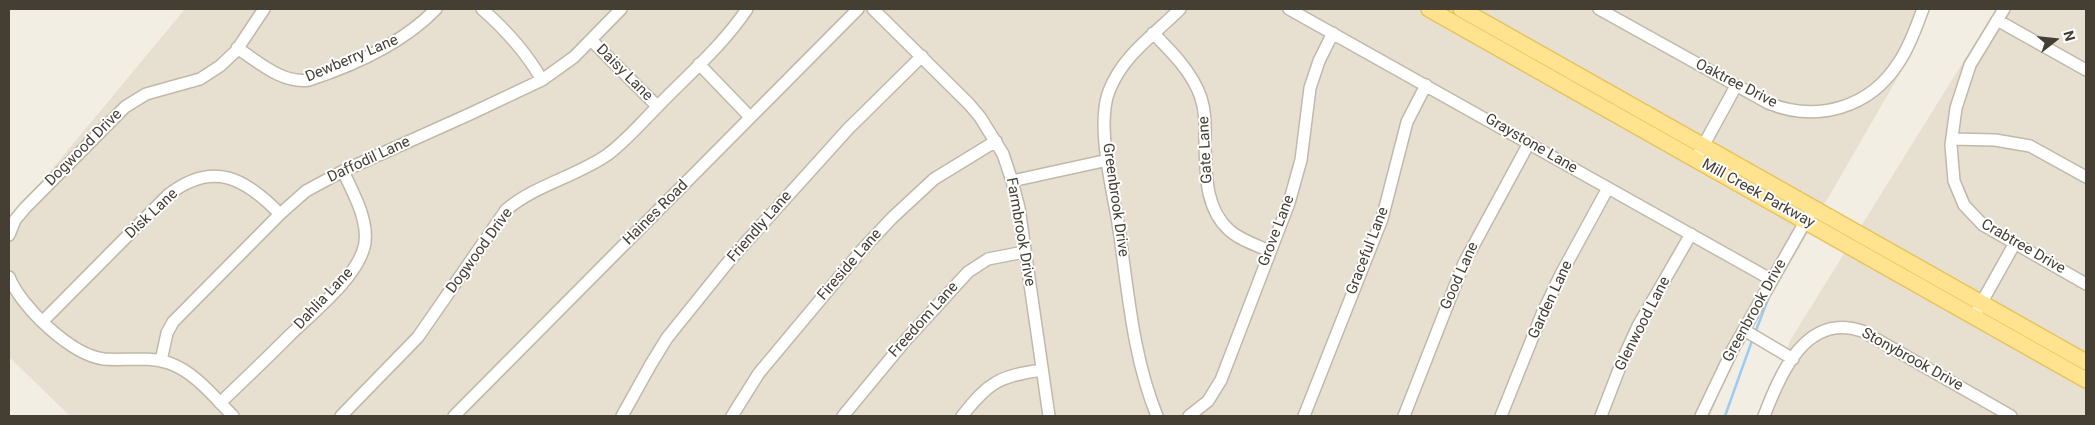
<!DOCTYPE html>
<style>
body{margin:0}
#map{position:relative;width:2095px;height:425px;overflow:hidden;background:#f2eee3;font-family:Roboto,sans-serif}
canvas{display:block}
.frame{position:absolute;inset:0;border:10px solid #443e33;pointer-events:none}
.north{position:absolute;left:2030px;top:15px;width:50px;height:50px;-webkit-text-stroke:4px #fff;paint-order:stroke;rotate:74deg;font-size:14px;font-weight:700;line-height:20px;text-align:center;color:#443e33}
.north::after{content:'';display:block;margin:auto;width:18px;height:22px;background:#443e33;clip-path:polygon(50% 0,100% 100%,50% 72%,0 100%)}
</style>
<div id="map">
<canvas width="2095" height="425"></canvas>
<div class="frame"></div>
<div class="north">N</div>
</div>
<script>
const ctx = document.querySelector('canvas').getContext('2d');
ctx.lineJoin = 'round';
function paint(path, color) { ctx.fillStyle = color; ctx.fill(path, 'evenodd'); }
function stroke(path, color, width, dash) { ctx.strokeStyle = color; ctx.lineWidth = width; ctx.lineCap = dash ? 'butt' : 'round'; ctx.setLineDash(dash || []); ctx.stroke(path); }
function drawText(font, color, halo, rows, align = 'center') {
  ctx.font = font + ' Roboto,sans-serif'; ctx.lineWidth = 4; ctx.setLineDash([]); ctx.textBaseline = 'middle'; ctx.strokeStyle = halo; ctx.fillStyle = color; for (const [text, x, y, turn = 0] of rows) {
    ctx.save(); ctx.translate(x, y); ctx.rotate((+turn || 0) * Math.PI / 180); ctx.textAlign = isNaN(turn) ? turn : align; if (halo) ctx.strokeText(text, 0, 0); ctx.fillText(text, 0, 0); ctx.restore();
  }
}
paint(new Path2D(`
 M185,9H1929L1906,63L1730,368L1710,416H70L9,357V221Z
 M1996,9H2086V416H1759L1791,339Z`), '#e7e0d1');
stroke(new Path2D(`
 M1755,333L1770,294
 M1725,416L1753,338`), '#9bccf3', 2.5);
const minor = new Path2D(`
 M482,9C506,30 526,52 542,80
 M873,9L969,104L980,117L1003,154L1012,181L1019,208L1049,416
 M1289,9L1772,280
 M1599,9L1768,103C1817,123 1870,108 1899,62C1910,46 1916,27 1923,9
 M2004,9L1970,65L1956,108L1951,145L1954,181L1964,205L1983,225L2086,284
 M1997,20L2086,70
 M1153,33C1171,51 1193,73 1201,98C1206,113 1205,128 1205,144C1206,174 1205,208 1229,230C1240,240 1256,245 1270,251
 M591,40L657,106
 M237,48C259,62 282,84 309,80C355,65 402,44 436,9
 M699,64L750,117
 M1952,139L1995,140L2030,146L2086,177
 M1696,159L1736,86
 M1012,181L1108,160
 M9,235L15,220L25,208L125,107L146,94L200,79L220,66L236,51L264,9
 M9,277C21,307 71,355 104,359C125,361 148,356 169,363C195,372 215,398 233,416
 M1978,309L2015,243
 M43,321L168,195C213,160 245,178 280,214
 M1744,330L1793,359
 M161,361L167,333L173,322L280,214L306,191L343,171L470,114L542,80L574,57L621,9
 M220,403C243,381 266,359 289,336C312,313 359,277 365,243C368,218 353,193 343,171
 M341,416L418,337L506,210C535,185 575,177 607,155C626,141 642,122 659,105C689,74 723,45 747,9
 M454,416L858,9
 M622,416L651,364L667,338L729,261L848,129L922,56
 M732,416L759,373L861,251L892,218L934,179L996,141
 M843,416L905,341L968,272L988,259L1024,252
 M962,416C989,382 999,376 1042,370
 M1157,416C1132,355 1128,288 1118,223C1112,187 1096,125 1109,91C1123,55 1154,35 1180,9
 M1189,416L1208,401L1221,380L1289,203L1301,160L1310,88L1319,61L1333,33
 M1304,416L1382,219L1407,122L1426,85
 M1404,416L1464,263L1529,143
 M1501,416L1542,314L1561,274L1608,188
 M1601,416L1623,359L1638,326L1691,234
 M1701,416L1733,349L1809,215
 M1764,416C1780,374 1806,312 1862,331L2011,416`);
const major = new Path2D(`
 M1429,9L2086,380
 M1461,9L2086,362`);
stroke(minor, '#c1b9a8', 14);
stroke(major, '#e8c35b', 18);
stroke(minor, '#fff', 11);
stroke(major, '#ffe38f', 15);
drawText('15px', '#443e33', '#fff', [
 ["Dewberry Lane",352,59,-23],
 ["Daisy Lane",624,73,45],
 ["Oaktree Drive",1736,84,27],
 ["Graystone Lane",1531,144,30],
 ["Dogwood Drive",84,148,-45],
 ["Gate Lane",1206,150,-93],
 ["Daffodil Lane",369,160,-25],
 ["Mill Creek Parkway",1758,194,29],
 ["Greenbrook Drive",1115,200,82],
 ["Haines Road",656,213,-45],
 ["Disk Lane",152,214,-43],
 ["Friendly Lane",760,227,-49],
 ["Grove Lane",1277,231,-69],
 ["Farmbrook Drive",1020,232,80],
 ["Crabtree Drive",2023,247,30],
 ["Dogwood Drive",480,251,-54],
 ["Graceful Lane",1368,251,-69],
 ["Fireside Lane",850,265,-49],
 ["Good Lane",1460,276,-66],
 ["Dahlia Lane",324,299,-47],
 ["Garden Lane",1551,300,-65],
 ["Greenbrook Drive",1755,311,-61],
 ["Freedom Lane",924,320,-48],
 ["Glenwood Lane",1643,324,-63],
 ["Stonybrook Drive",1912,360,29]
]);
</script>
